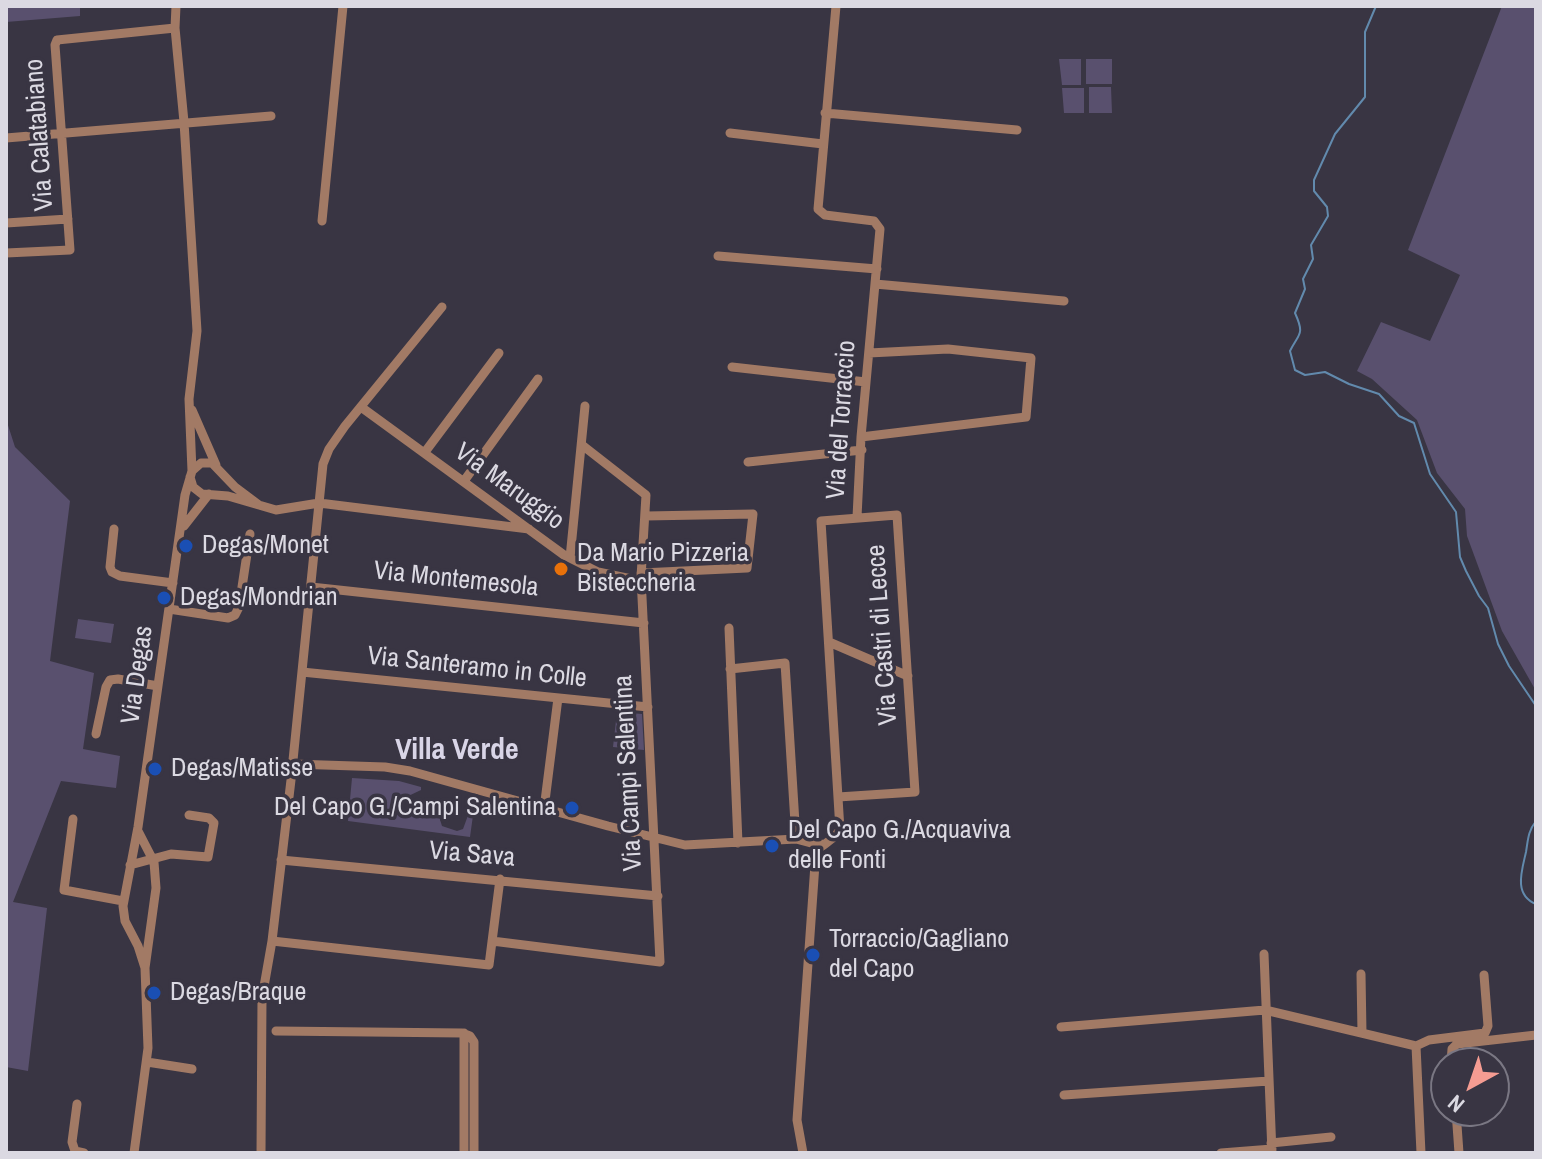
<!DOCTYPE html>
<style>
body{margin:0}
#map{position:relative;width:1542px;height:1159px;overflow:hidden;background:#393543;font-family:"Archivo Narrow",sans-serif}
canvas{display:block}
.frame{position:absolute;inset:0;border:8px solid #dbd9e2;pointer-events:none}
.north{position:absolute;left:1430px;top:1047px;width:80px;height:80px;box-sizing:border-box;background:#393543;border:2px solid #7a7783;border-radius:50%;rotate:220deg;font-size:22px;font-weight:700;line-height:32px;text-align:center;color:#dbd9e2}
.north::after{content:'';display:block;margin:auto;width:28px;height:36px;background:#f59c92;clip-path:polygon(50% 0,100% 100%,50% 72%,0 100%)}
</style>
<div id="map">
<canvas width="1542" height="1159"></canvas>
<div class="frame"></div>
<div class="north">N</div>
</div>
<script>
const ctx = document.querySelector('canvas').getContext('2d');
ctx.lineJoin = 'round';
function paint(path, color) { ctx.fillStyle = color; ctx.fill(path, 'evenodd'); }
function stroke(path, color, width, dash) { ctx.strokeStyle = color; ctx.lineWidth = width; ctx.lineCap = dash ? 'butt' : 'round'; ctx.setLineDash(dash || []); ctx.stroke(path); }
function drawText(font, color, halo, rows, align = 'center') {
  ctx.font = font + ' "Archivo Narrow",sans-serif'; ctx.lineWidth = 7; ctx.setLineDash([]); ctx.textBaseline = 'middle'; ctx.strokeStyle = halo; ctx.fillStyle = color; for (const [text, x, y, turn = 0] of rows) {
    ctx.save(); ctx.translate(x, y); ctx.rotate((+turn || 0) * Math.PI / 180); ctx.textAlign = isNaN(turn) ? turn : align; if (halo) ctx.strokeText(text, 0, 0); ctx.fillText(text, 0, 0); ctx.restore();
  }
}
paint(new Path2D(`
 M6,6H80V16L6,22Z
 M1502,6H1536V691L1502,631L1467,536L1465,509L1437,473L1417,420L1372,379L1357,371L1381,322L1430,341L1460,275L1408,250Z
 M1059,59H1081V85H1062Z
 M1086,59H1112V84H1086Z
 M1089,87H1111L1112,113H1089Z
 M1062,88H1084V113H1064Z
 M6,419L15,447L70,501L50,661L94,673L83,749L120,756L116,788L61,781L13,902L47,908L28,1071L6,1067Z
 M78,619L114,624L111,643L75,638Z
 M617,712L642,714L644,750L613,747Z
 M352,778L399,781L421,787V790L402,799L400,809L409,817L413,813L437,810L442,826L457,831L463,829L470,810L468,799L475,801L470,837L348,821Z`), '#59506e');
stroke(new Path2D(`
 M1376,6L1365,32V97L1335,134L1314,180V191L1327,207L1328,216L1311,245L1313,259L1303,279L1305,289L1295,313C1305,335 1299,333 1290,351L1295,370L1305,375L1325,372L1349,384L1379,394L1399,416L1414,423L1430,474L1456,512L1460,557L1466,571L1479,596L1488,608L1498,644L1509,666L1536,706
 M1536,821C1528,831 1528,840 1526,852C1522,870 1513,895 1536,904`), '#628aad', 2);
stroke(new Path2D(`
 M176,6L175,28L184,122L197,331L189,399L192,471
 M836,6L818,209L825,215L874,221L880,229L861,437L857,517
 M825,113L1017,130
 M730,133L823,144
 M6,138L271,116
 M322,221L343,6
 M6,223L68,219
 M6,253L70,250L55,45L57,40L175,28
 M718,256L877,269
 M875,284L1064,301
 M732,367L866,382
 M361,407L564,555L598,572L641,581
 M192,410L216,465
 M861,437L1026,417L1031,358L948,349L869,353
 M425,452L499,353
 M748,462L862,450
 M190,477L193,487L202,494L228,496L276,510L319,503L529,529
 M464,481L538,379
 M184,526L209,494
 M114,529L110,567L112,572L120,576L173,583
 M570,558L585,406
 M641,573L747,568L753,514L646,516
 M311,587L644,623
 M169,609L228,618L235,615L239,607L250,534
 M729,628L738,843
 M829,642L908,676
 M730,669L785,663L796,839
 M302,672L648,707
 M96,734L106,687L110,680L118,679L158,686
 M293,764L385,767L410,771L608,826L685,845L796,839L811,843L817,840L821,845
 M544,809L558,698
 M73,819L64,890L123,901
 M816,850C824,845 834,839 840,830L821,521L897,515L915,792L838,797
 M281,860L658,896
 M130,865L171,854L208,857L214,823L209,818L189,815
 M272,941L489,965L500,879
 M492,941L660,962L641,577L646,495L582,445
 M1264,954L1272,1153
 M145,968L138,946L125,921L123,906L138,827L185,495L192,471L201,463H212L235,487L259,505
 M1361,974L1362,1033
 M1061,1027L1265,1010L1416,1046L1421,1153
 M276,1031L462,1033L470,1036L474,1042V1153
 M1416,1046L1429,1040L1485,1033L1488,1026L1484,975
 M147,1062L192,1069
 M1451,1063L1452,1049L1457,1044L1536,1035
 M1064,1095L1269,1081
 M77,1104L72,1142L75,1151L84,1153
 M1456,1111L1459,1153
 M1271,1143L1331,1137
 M134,1153L148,1048L145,968L156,888L154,862L138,831
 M261,1153L262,998L272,941L291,780L323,464L329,449L345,426L442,307
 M464,1153V1033
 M803,1153L797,1120L816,850
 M1221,1153L1272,1149`), '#a27a65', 9);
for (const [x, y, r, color] of [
 [186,546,8,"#1a4fb4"],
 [561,569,8,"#e8710a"],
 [164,598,8,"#1a4fb4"],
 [155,769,8,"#1a4fb4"],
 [572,808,8,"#1a4fb4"],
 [772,846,8,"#1a4fb4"],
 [813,955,8,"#1a4fb4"],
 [154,993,8,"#1a4fb4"]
]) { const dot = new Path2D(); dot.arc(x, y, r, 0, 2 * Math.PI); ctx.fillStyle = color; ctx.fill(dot); stroke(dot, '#393543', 3); }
drawText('26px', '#dbd9e2', '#393543', [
 ["Via Calatabiano",40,135,-94],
 ["Via del Torraccio",842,420,-86],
 ["Via Maruggio",509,487,36],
 ["Via Montemesola",456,580,6],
 ["Via Castri di Lecce",883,635,-94],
 ["Via Santeramo in Colle",477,668,6],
 ["Via Degas",138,675,-82],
 ["Via Campi Salentina",629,773,-93],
 ["Via Sava",472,855,5]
]);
drawText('26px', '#dbd9e2', '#393543', [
 ["Degas/Monet",202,546],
 ["Da Mario Pizzeria",577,554],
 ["Bisteccheria",577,584],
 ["Degas/Mondrian",180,598],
 ["Degas/Matisse",171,769],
 ["Del Capo G./Campi Salentina",556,808,"right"],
 ["Del Capo G./Acquaviva",788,831],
 ["delle Fonti",788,861],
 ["Torraccio/Gagliano",829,940],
 ["del Capo",829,970],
 ["Degas/Braque",170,993]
], 'left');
drawText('bold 30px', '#d9d5e7', '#393543', [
 ["Villa Verde",457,751]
]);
</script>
